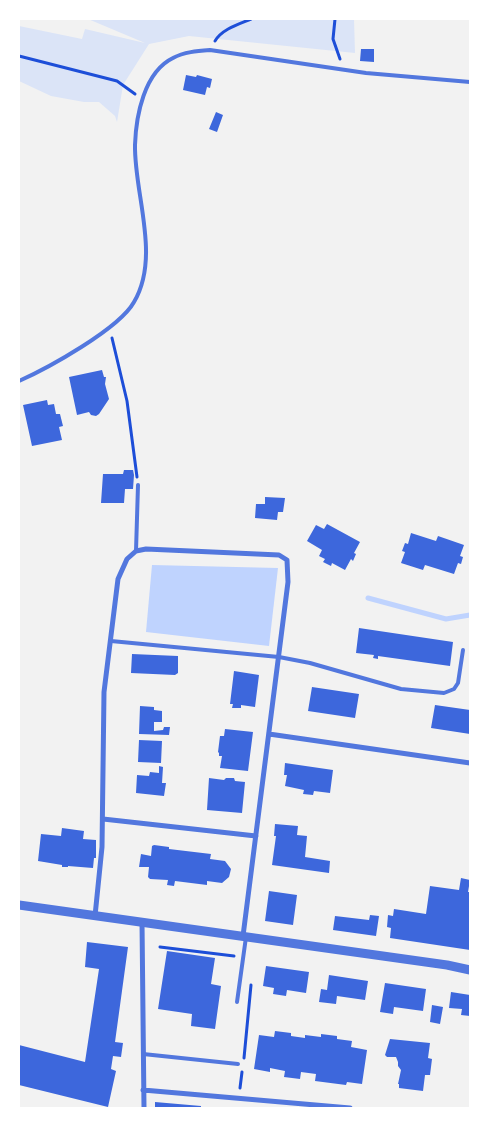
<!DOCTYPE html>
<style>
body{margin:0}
#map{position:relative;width:489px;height:1127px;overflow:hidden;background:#f2f2f2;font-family:"Titillium Web",sans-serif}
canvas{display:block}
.frame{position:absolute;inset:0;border:20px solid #fff;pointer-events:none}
</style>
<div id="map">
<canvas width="489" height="1127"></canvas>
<div class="frame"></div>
</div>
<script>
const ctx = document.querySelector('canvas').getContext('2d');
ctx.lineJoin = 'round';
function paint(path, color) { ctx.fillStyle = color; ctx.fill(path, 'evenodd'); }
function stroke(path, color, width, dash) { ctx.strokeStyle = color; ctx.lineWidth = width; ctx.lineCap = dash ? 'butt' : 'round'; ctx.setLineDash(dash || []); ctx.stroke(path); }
paint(new Path2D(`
 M88,19H354L355,53L189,36L149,44L123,85L117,122L115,116L99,102H84L51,96L19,81V26L82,39L85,29L145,43Z`), '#dbe4f7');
paint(new Path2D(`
 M152,565L278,568L269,646L146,632Z`), '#bfd3fe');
stroke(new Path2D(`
 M368,598L446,619L470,615`), '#bfd3fe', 5);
paint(new Path2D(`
 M361,49H374V62L360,61Z
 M186,75L196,77L197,75L212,79L210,88L207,87L205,95L183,90Z
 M216,112L223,115L217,132L209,129Z
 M102,370L104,377H106L105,384L109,399L99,414L96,416L91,415L89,412L77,415L69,377Z
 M47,400L48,405L54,404L56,414H60L63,426L59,427L62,440L32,446L23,405Z
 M124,470H133L134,475L133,489H125L124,503H101L103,474H123Z
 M265,497L285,498L283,512H278L277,520L255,518L256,504H265Z
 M327,524L360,542L354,553L356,554L353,561L351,559L345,570L332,563L331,566L323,562L325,559L319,556L322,550L307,541L316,525L324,529Z
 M411,533L436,541L438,536L464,545L460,556L463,557L461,564L458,563L454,574L425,565L423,570L401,563L405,552L402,551L405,543L408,544Z
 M359,628L453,642L450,666L378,656V659L373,658L374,655L356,653Z
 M132,654L178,656V673L175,675L131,673Z
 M234,671L259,675L255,707L241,705V708H232L233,704H230Z
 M312,687L359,694L355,718L308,711Z
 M435,705L470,710V734L431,728Z
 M140,706L154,707V710L162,711V722H154V731L163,730L164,727H170L169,735L139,734Z
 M225,729L253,732L248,771L220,768L222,756H219V753L218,752L220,736H224Z
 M139,740L162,741L161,763L138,762Z
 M285,763L333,770L330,793L314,791L313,795L303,794L304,790L285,786L287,775H284Z
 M159,766L163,767L162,783H166L164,796L136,793L137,775L149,776L150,772L159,773Z
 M209,778L224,780L226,778H234L235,781L245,782L242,813L207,810Z
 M275,824L298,826L297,835L307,836L305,857L330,861L329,873L272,865L276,836H274Z
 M62,828L84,831L83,839L96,840V858H94L93,868L68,866V867H62V865L38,861L41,834L61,836Z
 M154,845L169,847V849L211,854L210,859L225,861L231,869L229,877L222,883L207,881V885L175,881L174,886L167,885L168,880L150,879L148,877L149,867H139L141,854L151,856L152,846Z
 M461,878L470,880L468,892H470V950L390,938L391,928L387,927L388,915L393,916L394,909L426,914L430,886L459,890Z
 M269,891L297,895L293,925L265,921Z
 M370,915L379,916L376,936L333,930L335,916L369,920Z
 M87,942L128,947L115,1042L123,1043L121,1057L113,1056L111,1069L116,1071L108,1107L19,1085V1045L85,1062L99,969L85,967Z
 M167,951L215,958L211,984L221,986L215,1029L191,1026L192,1014L158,1009Z
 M266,966L309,972L306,993L287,990L286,996L273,994L274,988L263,986Z
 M329,975L368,981L365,1000L337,996L336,1004L319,1002L321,989L327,990Z
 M385,983L426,989L423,1011L394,1007L393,1014L380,1012Z
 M451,992L470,995V1016L461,1015L462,1009L449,1008Z
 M432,1005L443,1007L440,1024L430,1022Z
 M275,1031L291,1033V1036L305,1038V1035L321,1037V1034L337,1036V1039L352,1041L351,1047L367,1050L362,1084L347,1082L346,1085L315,1081L316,1074L301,1072L300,1079L284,1077L285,1071L270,1068V1072L254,1069L259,1035L274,1037Z
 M390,1039L430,1043L428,1058L432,1059L430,1075H425L423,1091L399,1088V1084H398L401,1070L398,1066V1062L396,1057H387L385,1055Z
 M155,1102L201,1106V1108H155Z`), '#3d67dc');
stroke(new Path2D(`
 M335,19L333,39L340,59
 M215,41C222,29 239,24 251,19
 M19,56L117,81L135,94
 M112,338L127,401L137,477
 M160,947L234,956
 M244,1058L251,985
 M240,1088L242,1072`), '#1d4ed8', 3);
stroke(new Path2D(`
 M19,381C48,368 119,329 134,302C161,256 134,194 135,145C136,116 144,72 173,58C184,52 197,51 210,50L366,73L470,82
 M136,551L138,485
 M111,641L279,657L310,663L401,689L444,693L454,689L458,683L463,650
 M237,1002L246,937
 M143,1054L238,1064`), '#5277de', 4);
stroke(new Path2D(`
 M269,734L470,763
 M103,819L256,836
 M95,916L102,847L104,692L118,579L127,559L136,551L146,549L279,555L287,560L288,582L243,936
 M142,922L144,1108
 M143,1090L350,1108`), '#5277de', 5);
stroke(new Path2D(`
 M19,905L447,965L470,970`), '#5277de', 9);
</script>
